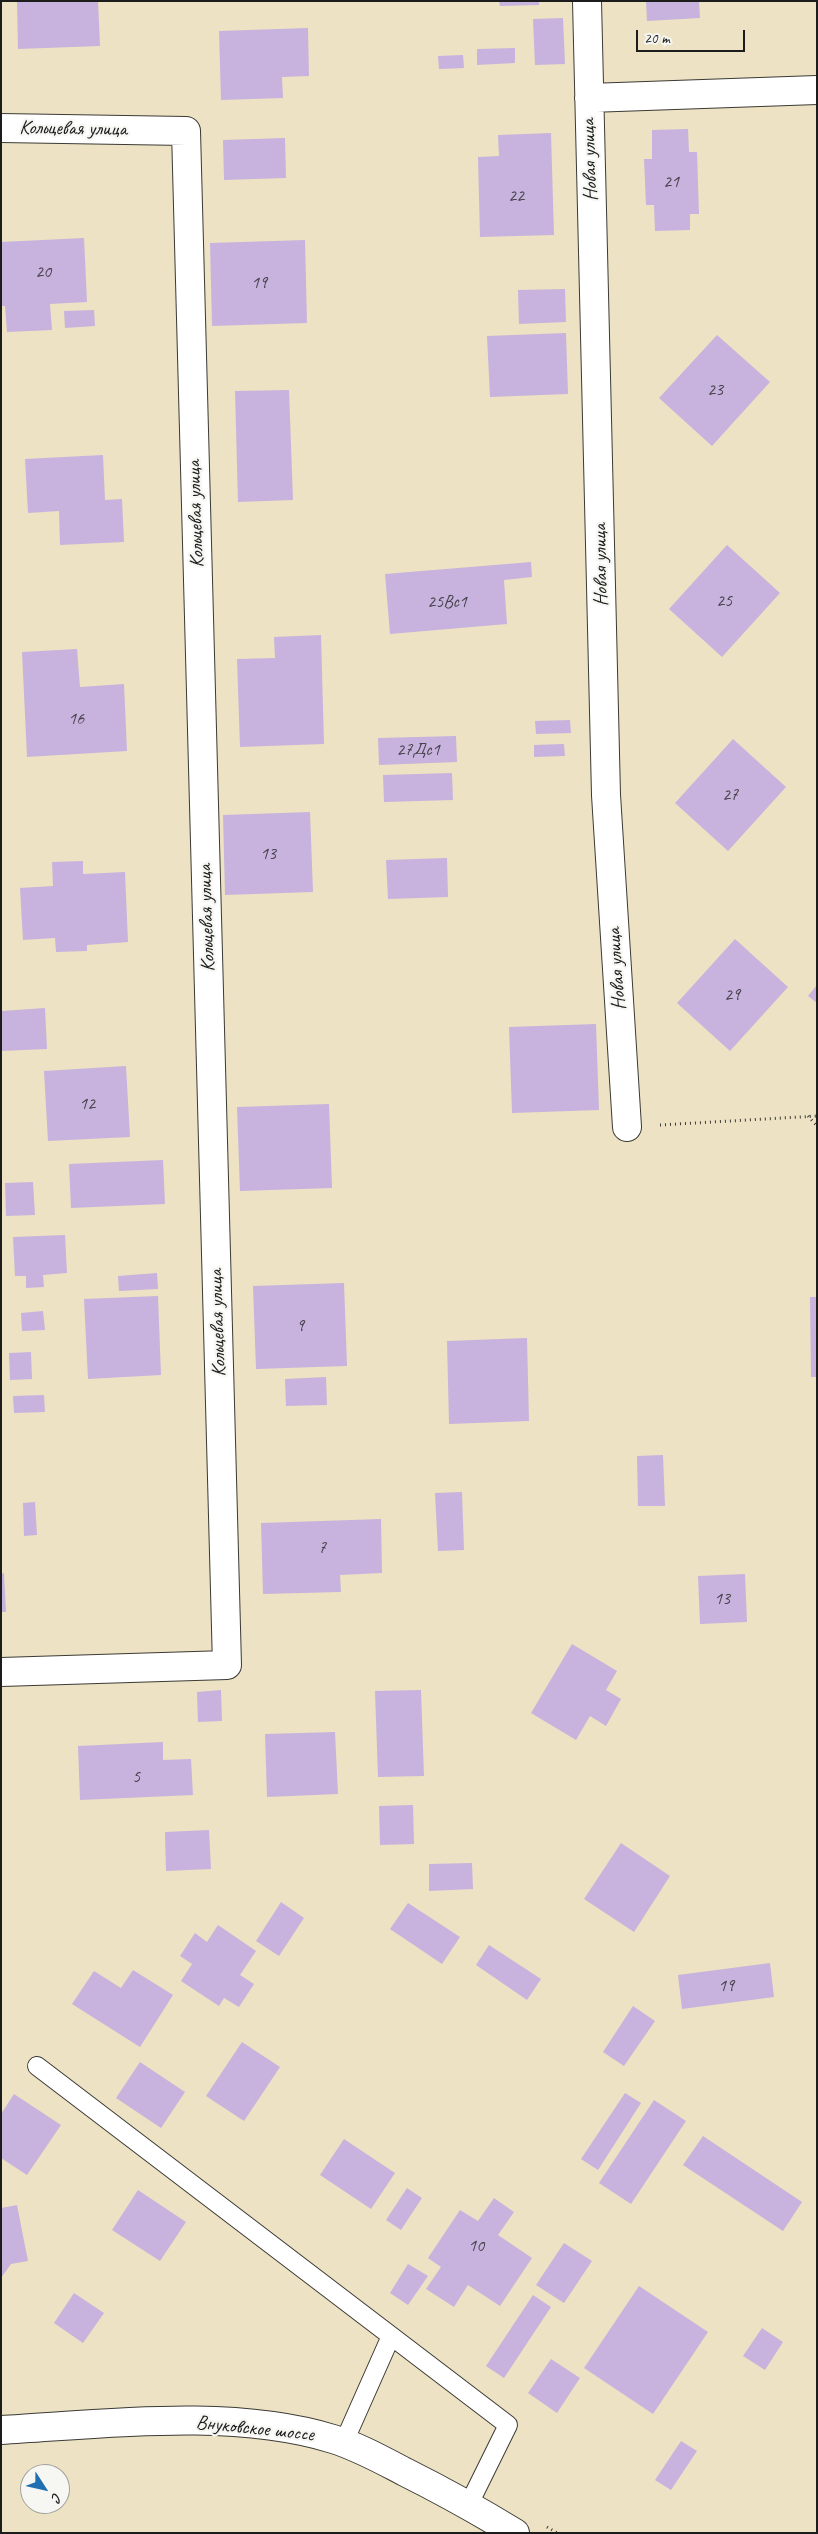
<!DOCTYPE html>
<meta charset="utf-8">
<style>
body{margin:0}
#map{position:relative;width:818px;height:2534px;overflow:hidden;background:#ede2c3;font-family:Caveat,sans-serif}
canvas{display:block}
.frame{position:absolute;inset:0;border:2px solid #1c1c1c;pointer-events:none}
.north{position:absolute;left:20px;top:2464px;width:50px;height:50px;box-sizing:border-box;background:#f6f6f2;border:1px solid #9f9f9c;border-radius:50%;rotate:125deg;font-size:14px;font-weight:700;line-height:20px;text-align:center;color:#1c1c1c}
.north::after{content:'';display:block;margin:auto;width:18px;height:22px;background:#1f6fb2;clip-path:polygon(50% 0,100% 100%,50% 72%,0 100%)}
.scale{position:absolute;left:636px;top:30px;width:109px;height:22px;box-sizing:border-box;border:2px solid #1c1c1c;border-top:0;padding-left:6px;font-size:15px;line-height:18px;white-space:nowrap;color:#1c1c1c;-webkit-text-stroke:4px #f6f6f2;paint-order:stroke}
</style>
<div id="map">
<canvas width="818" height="2534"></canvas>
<div class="frame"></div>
<div class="north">С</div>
<div class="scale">20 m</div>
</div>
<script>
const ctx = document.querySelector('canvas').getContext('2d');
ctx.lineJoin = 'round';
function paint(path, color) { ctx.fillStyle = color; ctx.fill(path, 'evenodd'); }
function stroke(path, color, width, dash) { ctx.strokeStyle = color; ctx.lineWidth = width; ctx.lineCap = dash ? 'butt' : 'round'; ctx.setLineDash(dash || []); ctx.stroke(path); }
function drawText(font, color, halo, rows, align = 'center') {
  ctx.font = font + ' Caveat,sans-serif'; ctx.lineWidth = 4.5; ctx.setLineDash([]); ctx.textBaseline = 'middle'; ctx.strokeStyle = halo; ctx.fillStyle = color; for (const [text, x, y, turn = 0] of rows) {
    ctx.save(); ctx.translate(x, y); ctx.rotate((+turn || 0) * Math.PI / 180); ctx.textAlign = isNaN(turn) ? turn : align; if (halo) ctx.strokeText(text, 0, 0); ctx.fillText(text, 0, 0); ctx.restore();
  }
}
paint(new Path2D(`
 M17,1H98L100,46L18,49Z
 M499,1H539V5L500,6Z
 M646,1H699L700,18L647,21Z
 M563,18L565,64L535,65L533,19Z
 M308,28L309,76L282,77L283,98L221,100L219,31Z
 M515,48V63L477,65V49Z
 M463,55L464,68L439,69L438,56Z
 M688,129L689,152H697L699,214H690V230L655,231L654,205H646L644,159H652V130Z
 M551,133L554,235L480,237L478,157L499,156L498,135Z
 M285,138L286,178L224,180L223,140Z
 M84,238L87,302L50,304L52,330L7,332L5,306H1V242Z
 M305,240L307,323L212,326L210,243Z
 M565,289L566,322L519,324L518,290Z
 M94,310L95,326L65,328L64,311Z
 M566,333L568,394L490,397L487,336Z
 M717,335L770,382L712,446L659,398Z
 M289,390L293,500L238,502L235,391Z
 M103,455L105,500L122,499L124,542L60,545L59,511L28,513L25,459Z
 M727,545L780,593L722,657L669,609Z
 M531,562L532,577L504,580L507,624L390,634L385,574Z
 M321,635L324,744L240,747L237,659L275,658L274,637Z
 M77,649L80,687L124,684L127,751L27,757L22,652Z
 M570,720L571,733L536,734L535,721Z
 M456,736L457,762L379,765L378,738Z
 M733,739L786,787L728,851L675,803Z
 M564,744L565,756L534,757V745Z
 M452,773L453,800L384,802L383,775Z
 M310,812L313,892L225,895L223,815Z
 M447,858L448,897L388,899L386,860Z
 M83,861V874L125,872L128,942L87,945V951L56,952L55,938L23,940L20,888L53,886L52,862Z
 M735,939L788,987L730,1051L677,1003Z
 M817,985V1003L808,996Z
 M45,1008L47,1049L1,1051V1011Z
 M596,1024L599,1110L512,1113L509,1027Z
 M126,1066L130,1137L48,1141L44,1071Z
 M329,1104L332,1188L240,1191L237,1107Z
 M163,1160L165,1204L71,1208L69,1164Z
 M33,1182L35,1215L6,1216L5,1183Z
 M65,1235L67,1273L43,1275L44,1287L26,1288V1276H15L13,1237Z
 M157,1273L158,1289L119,1291L118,1276Z
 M344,1283L347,1366L256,1369L253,1286Z
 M158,1296L161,1375L88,1379L84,1299Z
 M810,1297H817V1377H811Z
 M43,1311L45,1330L22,1331L21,1313Z
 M527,1338L529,1421L449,1424L447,1341Z
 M31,1352L32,1379L10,1380L9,1353Z
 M326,1377L327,1405L286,1406L285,1379Z
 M44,1395L45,1412L14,1413L13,1396Z
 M663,1455L665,1506H638L637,1456Z
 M462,1492L464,1550L438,1551L435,1493Z
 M35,1502L37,1535L24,1536L23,1503Z
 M381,1519L382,1573L340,1575L341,1592L263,1594L261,1523Z
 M4,1573L6,1612H1V1574Z
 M745,1574L747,1622L700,1624L698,1576Z
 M572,1644L617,1671L606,1690L621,1699L606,1726L590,1716L576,1740L531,1713Z
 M221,1690L222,1721L198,1722L197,1692Z
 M421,1690L424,1776L378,1777L375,1691Z
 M335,1732L338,1794L267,1797L265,1734Z
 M163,1742V1760L191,1759L193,1795L80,1800L78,1746Z
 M413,1805L414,1844L380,1845L379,1806Z
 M209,1830L211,1869L166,1871L165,1832Z
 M621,1843L670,1876L634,1932L584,1899Z
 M472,1863L473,1889L429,1891V1864Z
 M281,1902L304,1918L279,1956L256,1941Z
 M408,1903L460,1937L442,1964L390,1929Z
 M218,1925L256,1951L240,1975L254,1984L239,2007L224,1998L219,2006L181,1981L192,1964L180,1956L195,1933L207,1942Z
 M489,1945L541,1979L527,2000L476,1965Z
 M770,1963L774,1997L682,2009L678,1975Z
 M133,1970L173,1995L140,2047L72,2004L94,1971L121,1988Z
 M633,2006L655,2021L624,2066L603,2052Z
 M242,2042L280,2067L244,2121L206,2096Z
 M140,2062L185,2092L161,2128L116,2098Z
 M625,2093L641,2103L598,2170L581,2159Z
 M14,2094L61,2125L27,2175L1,2158V2114Z
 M654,2100L686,2121L631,2204L599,2183Z
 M703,2136L802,2202L783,2231L683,2165Z
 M344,2139L395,2173L371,2209L320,2175Z
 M407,2188L422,2198L401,2230L386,2220Z
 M138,2190L186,2222L160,2261L112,2230Z
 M494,2198L514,2212L498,2235L532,2258L500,2306L468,2285L454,2307L426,2289L441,2267L428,2258L460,2210L478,2221Z
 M17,2205L28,2261L11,2264L1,2278V2208Z
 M564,2243L592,2261L564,2303L536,2285Z
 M408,2264L428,2276L408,2305L390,2293Z
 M639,2286L708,2332L653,2414L584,2368Z
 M74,2293L104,2313L83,2343L54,2323Z
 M533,2295L551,2307L504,2378L486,2366Z
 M762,2328L783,2342L765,2370L743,2356Z
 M551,2359L580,2378L557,2413L528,2393Z
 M681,2441L697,2451L671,2490L655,2480Z`), '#c7b3dd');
const lane = new Path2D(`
 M37,2066L508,2425L469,2504
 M344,2442L391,2336`);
const street = new Path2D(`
 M587,1L606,795L627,1127
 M589,98L817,90
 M1,128L186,131L227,1665L1,1672`);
const secondary = new Path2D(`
 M1,2430C106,2424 232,2408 333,2439C359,2447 382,2460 405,2472C443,2491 479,2511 515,2533`);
stroke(lane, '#3b3a35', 20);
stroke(street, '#3b3a35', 30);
stroke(secondary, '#3b3a35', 30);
stroke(new Path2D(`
 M808,1116L817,1126
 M660,1125L817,1116
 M547,2527L557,2533`), '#3b3a35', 3, [1, 4]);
stroke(lane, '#fff', 18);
stroke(street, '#fff', 28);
stroke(secondary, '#fff', 28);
drawText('18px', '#47424c', null, [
 ["21",671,182],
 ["22",516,196],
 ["20",43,272],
 ["19",259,283],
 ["23",715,390],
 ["25",724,601],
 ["25Вс1",447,602],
 ["16",76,719],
 ["27Дс1",418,750],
 ["27",730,795],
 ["13",268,854],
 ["29",732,995],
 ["12",87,1104],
 ["9",300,1326],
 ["7",322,1548],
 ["13",722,1599],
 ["5",136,1777],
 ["19",726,1986],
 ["10",476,2246]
]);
drawText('20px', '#1c1c1c', '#f6f6f2', [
 ["Кольцевая улица",73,129,1],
 ["Новая улица",590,160,-92],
 ["Кольцевая улица",196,514,-92],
 ["Новая улица",601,565,-91],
 ["Кольцевая улица",207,918,-92],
 ["Новая улица",617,969,-94],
 ["Кольцевая улица",218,1323,-92],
 ["Внуковское шоссе",255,2429,6]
]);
</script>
